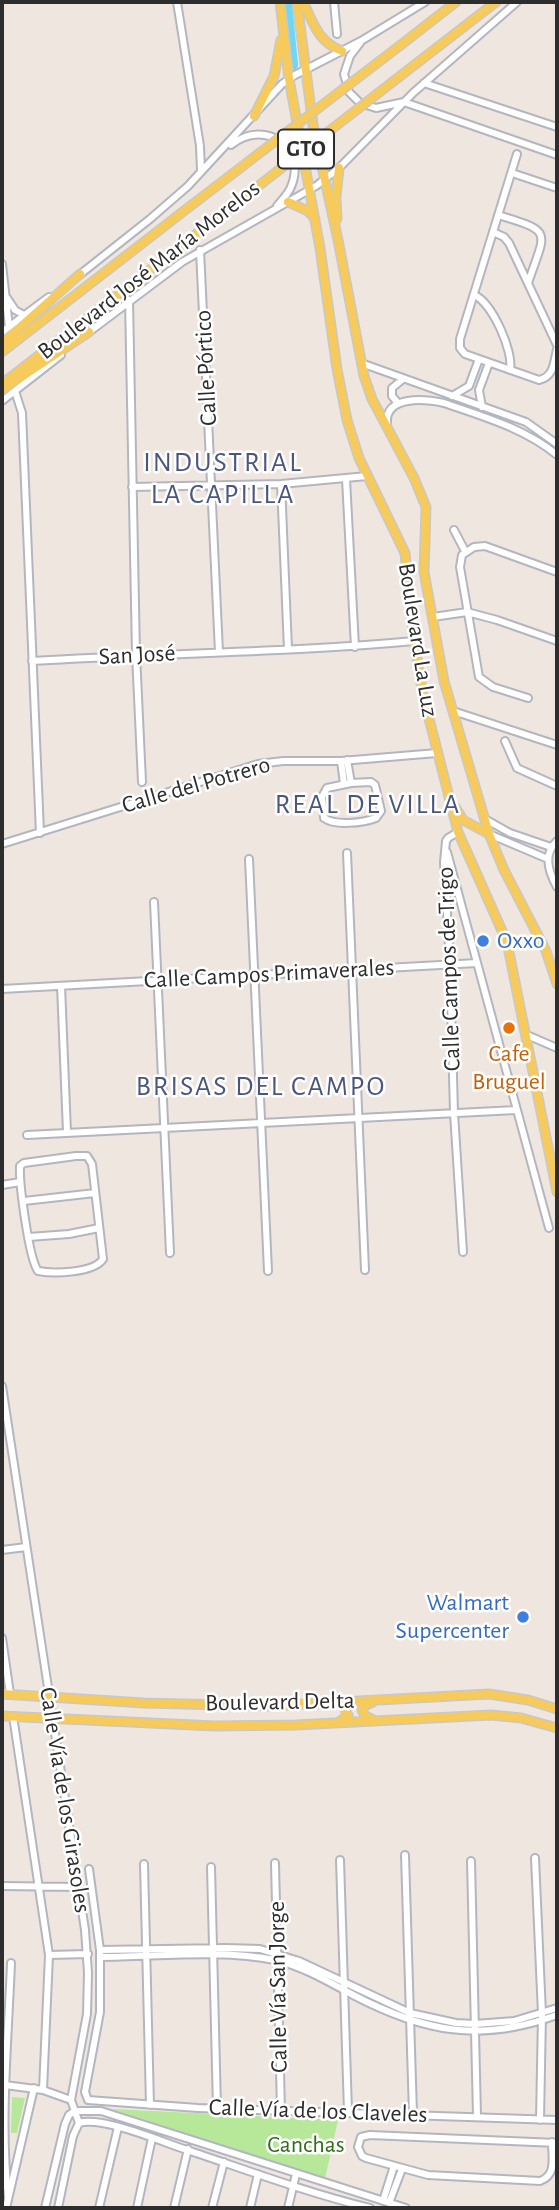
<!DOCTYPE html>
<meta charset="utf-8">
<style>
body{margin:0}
#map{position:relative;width:559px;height:2210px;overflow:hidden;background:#efe7df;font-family:"Alegreya Sans",sans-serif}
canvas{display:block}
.frame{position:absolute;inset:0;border:4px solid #2d2d2d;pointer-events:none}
</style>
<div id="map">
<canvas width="559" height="2210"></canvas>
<div class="frame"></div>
</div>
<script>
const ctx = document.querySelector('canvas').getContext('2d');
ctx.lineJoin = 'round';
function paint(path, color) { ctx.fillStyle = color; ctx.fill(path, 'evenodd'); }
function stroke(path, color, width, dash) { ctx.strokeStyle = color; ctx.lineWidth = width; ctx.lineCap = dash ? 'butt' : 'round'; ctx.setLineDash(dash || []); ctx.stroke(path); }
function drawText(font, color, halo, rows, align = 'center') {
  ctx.font = font + ' "Alegreya Sans",sans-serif'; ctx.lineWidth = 5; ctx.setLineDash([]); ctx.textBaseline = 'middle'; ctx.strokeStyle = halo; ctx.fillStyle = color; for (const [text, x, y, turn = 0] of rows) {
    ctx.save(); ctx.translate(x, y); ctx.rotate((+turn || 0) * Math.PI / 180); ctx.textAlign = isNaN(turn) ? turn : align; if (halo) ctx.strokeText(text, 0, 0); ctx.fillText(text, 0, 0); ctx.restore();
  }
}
paint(new Path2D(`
 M12,2097L25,2098L17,2133H11Z
 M112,2109L338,2120L325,2179Z`), '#b7e799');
stroke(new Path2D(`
 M287,2L293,65`), '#6ed7f4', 10);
const minor = new Path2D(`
 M177,2L200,146L201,171
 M334,2L337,34
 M360,43L350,56L344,74L349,92L360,103L376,108L404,102L557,155
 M424,83L557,127
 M231,145C266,117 309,150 290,189C287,195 281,201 277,206
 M517,154L460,339V348L465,354L539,380C554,377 554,362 557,349
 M512,173L557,188
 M498,215C554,232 546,230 528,283
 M493,232L504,237L509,243L557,345
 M200,250L219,652
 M2,264L9,327
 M78,276L150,219L188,186L282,84L295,75L361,41L425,2
 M474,295C492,302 514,352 510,370
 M7,298L15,310L24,315
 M129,300L136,654L142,782
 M2,332L49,297
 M85,335L182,262L316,186L339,168L413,93L517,2
 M361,363L526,422L557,444
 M15,391L22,413L40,833
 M452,396L469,386L479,359
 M2,401L61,355
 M398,403L392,396V388L403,379
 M482,407L479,390L489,363
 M387,423C385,395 425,399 444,403C484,417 524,428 557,455
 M346,479L355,647
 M281,484L288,649
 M132,487L281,484L367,476
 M454,530L465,551
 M433,617L467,612L497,620L557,641
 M32,661C159,653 287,653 414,641
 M528,698L493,687L479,677L460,567L462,555L474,547L485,546L557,572
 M453,711L557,745
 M505,741L517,768L557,786
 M347,760L351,783
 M341,761L344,784
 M371,782L375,785L381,811L376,818C363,823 335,826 324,818L322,797L327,788L351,783Z
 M485,819L510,833L551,847
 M458,832L448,838L446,841L444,862L450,965L454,1113L463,1252
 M489,834L548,859
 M557,841C543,854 548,871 557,887
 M2,844L258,764L283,761H341L437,753
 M447,852L549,1228
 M347,853L365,1270
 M249,859L268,1271
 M154,902L170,1253
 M61,986L67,1132
 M2,989L477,963
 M527,1035L557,1048
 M27,1135L516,1110
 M76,1156H87L92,1164L103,1259C94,1273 54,1274 38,1271C29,1259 19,1184 20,1166L24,1163Z
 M2,1185L20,1182
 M24,1201L95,1193
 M29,1237L69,1234L99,1228
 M2,1386L85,1930L88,1973L87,2014L71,2100L79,2123
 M2,1550L26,1547
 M2,1638L10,1694
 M13,1716L49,1955L43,2090
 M405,1855L413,2114
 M535,1858L542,2014L540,2120
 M340,1860L348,2112
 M471,1861L477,2116
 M275,1863L281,2111
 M144,1864L150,2105
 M211,1867L217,2108
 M89,1869L100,1950V2012L85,2092L88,2100L198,2108L557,2120
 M2,1886L79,1887
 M100,1950L226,1948L260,1949L299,1961L410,2013L456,2023L475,2024L514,2021L557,2008
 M49,1955L88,1954
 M100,1957C156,1957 220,1949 275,1960C302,1966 329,1982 353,1995C424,2032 480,2043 557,2015
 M5,2085L43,2090L71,2100
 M75,2111H101L406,2208
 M79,2123C103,2116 162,2142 187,2150C247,2170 308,2193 370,2208
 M552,2142C552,2158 557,2175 540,2181L428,2175L366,2158L362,2156L358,2147L361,2137L370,2135L557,2143
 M8,2197C0,2120 8,2040 11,1963
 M383,2201L394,2166
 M389,2203L402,2169
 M6,2208L34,2088
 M45,2208L65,2124L69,2115L75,2111
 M58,2208L73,2136L79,2123
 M99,2208L118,2127
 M137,2208L152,2138
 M174,2208L188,2149
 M212,2208L224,2162
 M250,2208L258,2174
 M288,2208L296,2174`);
const major = new Path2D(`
 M280,2L289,79L320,248L337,369L347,420L359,458L405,553L414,641L423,695L458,832L507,942L557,1192
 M297,2L313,125L338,240L364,376L372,399L414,478L426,507L424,572L444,681L489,834L504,870L546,951L557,984
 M303,2C314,24 318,42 342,51
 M402,44L456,2
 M417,63L496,2
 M254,116L274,76L281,40
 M288,202L308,211L315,219
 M337,219L336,197L339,168
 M2,343L80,274
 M2,352L180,214
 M2,384L195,235
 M2,390L89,332
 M455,807L463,820L489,834
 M2,1694L144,1703L267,1706L489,1694L528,1700L557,1709
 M2,1716L214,1726L296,1725L491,1715L521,1718L557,1728
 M372,1719L365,1716L362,1710L364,1706L373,1702
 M339,1722L348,1715L341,1702`);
stroke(minor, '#b3b6c0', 10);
stroke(major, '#c8c8c8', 11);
stroke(minor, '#fff', 6);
stroke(major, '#f7cb5b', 8);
const majorBridge = new Path2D(`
 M180,214L402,44
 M195,235L417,63`);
stroke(majorBridge, '#c8c8c8', 11, []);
stroke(majorBridge, '#f7cb5b', 8);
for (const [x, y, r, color] of [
 [483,941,7,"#3f7fe0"],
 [509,1028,7,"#e8710a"],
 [523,1617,7,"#3f7fe0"]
]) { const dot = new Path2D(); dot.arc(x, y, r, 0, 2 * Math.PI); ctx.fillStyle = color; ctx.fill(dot); stroke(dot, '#fff', 2.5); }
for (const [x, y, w] of [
 [306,149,56]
]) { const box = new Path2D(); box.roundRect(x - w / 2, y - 19.5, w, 39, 5); ctx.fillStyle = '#fff'; ctx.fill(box); stroke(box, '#2d2d2d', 2); }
drawText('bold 23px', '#2d2d2d', null, [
 ["GTO",306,149]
]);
drawText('24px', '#2d2d2d', '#fff', [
 ["Boulevard José María Morelos",149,270,-38],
 ["Calle Pórtico",206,368,-93],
 ["Boulevard La Luz",418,640,81],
 ["San José",137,655,-3],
 ["Calle del Potrero",196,785,-16],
 ["Calle Campos de Trigo",449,969,-92],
 ["Calle Campos Primaverales",269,974,-3],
 ["Boulevard Delta",280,1702,-1],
 ["Calle Vía de los Girasoles",65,1800,81],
 ["Calle Vía San Jorge",278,1987,-91],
 ["Calle Vía de los Claveles",318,2111,2]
]);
drawText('24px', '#366cbe', '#fff', [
 ["Oxxo",497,941],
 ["Walmart",509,1603,"right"],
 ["Supercenter",509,1631,"right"]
], 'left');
drawText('24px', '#c56008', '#fff', [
 ["Cafe",509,1054],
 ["Bruguel",509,1082]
]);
drawText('24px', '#2e6e18', '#fff', [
 ["Canchas",306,2145]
]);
ctx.letterSpacing = '2px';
drawText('28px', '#4a5680', '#fff', [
 ["INDUSTRIAL",223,463],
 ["LA CAPILLA",223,495],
 ["REAL DE VILLA",368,805],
 ["BRISAS DEL CAMPO",261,1087]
]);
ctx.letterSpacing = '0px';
</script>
